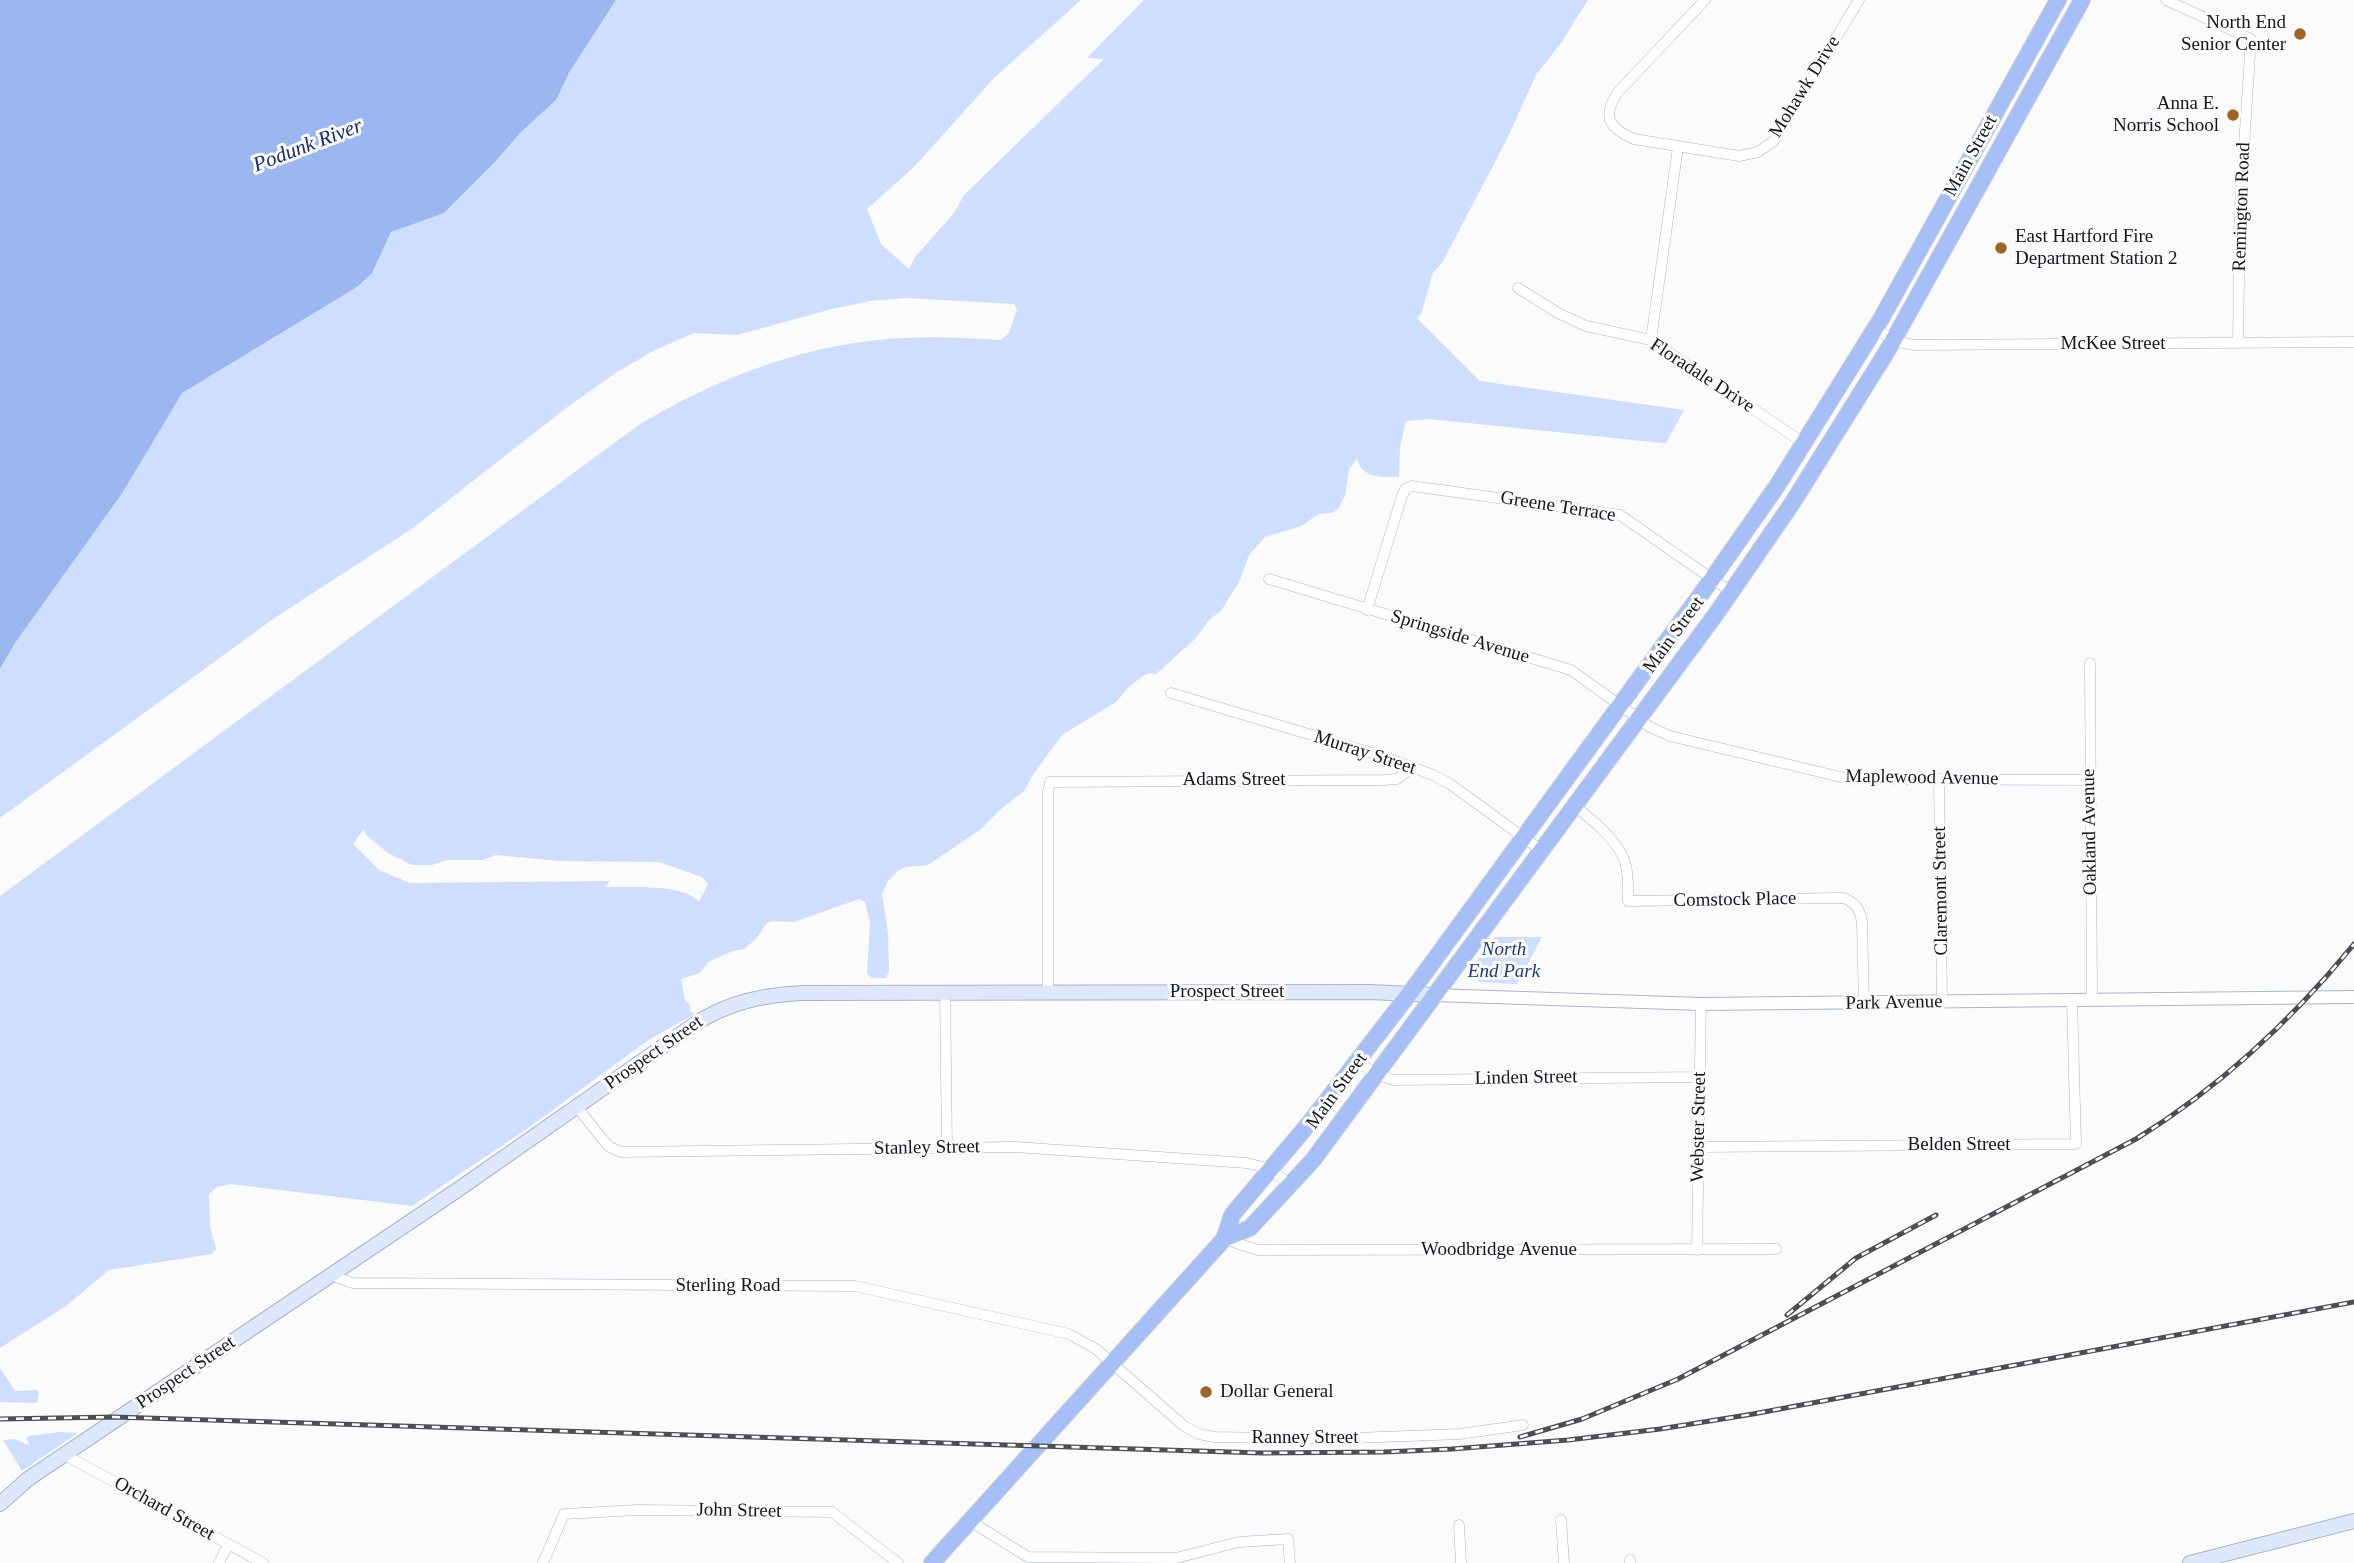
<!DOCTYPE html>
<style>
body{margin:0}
canvas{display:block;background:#fbfbfb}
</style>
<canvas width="2354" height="1563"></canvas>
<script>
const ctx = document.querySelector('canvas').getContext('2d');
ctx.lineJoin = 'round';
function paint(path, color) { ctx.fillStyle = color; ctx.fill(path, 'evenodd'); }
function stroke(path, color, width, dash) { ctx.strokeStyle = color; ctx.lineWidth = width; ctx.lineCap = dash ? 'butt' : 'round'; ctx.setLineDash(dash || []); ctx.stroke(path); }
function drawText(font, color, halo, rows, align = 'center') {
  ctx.font = font + ' Georgia,serif'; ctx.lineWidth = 6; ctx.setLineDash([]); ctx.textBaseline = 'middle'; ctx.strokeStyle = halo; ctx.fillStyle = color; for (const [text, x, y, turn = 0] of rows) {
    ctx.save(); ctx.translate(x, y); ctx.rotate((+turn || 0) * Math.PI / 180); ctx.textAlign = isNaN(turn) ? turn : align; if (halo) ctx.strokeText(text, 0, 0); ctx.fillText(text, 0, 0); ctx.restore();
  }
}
paint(new Path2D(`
 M616,0H1081L994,78L914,167L867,209L881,244L909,269L915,257L954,213L964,195L1104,59L1087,58L1144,0H1588L1561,43L1536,75L1506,141L1442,263L1433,273L1421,314L1417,318L1480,381L1684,410L1666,443H1662L1430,419L1406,421L1400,447L1399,477C1380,477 1363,479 1357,459L1349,469L1345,496L1338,509L1332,513L1319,514L1301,526L1265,537L1249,555L1239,582L1221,611L1210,619L1195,639L1156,674L1149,673L1143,676L1130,686L1116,702L1062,735L1034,773L1024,791L1001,809L981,829L928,865L906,867L899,870L888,881L882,894L888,933L889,971L886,978H872L867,974L870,922L865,902L859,899L794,922L772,921L766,924L756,939L744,949L733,951L708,962L700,973L681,979L685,1000L690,1005V1011L695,1014L650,1039L524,1131L412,1206L230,1184L217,1187L209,1194L210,1227L216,1249L212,1254L109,1270L66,1306L0,1348V896L640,424C721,376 810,342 905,338C937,336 969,338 1001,340L1009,333L1017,309L1014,304L906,298L870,301L832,309L737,335L694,333L655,350L617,372L566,408L413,528L273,619L0,818V669L15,643L121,495L182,392L357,287L385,245L391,232L400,228L483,173L496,161L520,133L556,100L570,71ZM364,829L366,835L388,853L412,865H432L447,860H483L496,855L559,861L659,862L702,877L708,884L699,902C684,883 629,888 605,887L610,881L410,883L379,870L353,844Z
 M1495,937H1542L1517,984L1479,982L1469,974L1468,972Z
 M0,1368L15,1391L37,1390L39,1393L37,1403L0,1402Z
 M59,1432L78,1433L22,1471L3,1440L15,1439L30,1446L26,1438L29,1436Z`), '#cedeff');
paint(new Path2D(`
 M0,0H616L570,71L556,100L520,133L496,161L444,213L391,232L372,273L357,287L182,393L121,495L15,643L0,669Z`), '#9bb7ef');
const minor = new Path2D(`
 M1705,0L1618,92C1602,116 1608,128 1634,139L1739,156L1758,152L1774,141L1859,0
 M2166,0L2251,39L2240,207L2238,343
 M1518,288L1558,313L1586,326L1651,340L1805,444
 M1875,329L1899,342L1914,345L2354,342
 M1651,340L1678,147
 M1269,579L1571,670L1650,727L1670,736L1849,779L2089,780
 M1367,610L1401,499L1405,489L1412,486L1620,515L1731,592
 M2090,663L2092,1001
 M1171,693L1382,756L1433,775L1450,784L1541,850
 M1939,779L1942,1002
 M1574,806C1591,818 1619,842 1625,862C1629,874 1628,889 1628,901L1842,898C1855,901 1860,909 1862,922L1864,1003
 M945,991L947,1148
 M1048,992V792L1050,782L1384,780L1397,779L1413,767
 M1358,1061L1375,1074L1394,1080L1699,1077
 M577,1107L608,1146L621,1152L1015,1147L1247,1163L1270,1169L1291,1185
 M1698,1147L2076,1144L2072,1001
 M1224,1239L1258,1250L1776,1249
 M1697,1250L1701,1004
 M331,1275L353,1283L855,1286L1069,1334L1096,1349L1184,1426L1199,1434L1214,1437L1328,1439L1460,1434L1523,1425
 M65,1455L263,1563
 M1561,1520L1564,1563
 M970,1521L1028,1557L1176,1558L1239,1542L1288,1539L1290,1563
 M1459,1525L1461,1563
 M1630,1560V1563
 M219,1563L228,1545
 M543,1563L564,1514L638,1510L832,1512L898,1563`);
const tertiary = new Path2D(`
 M1434,995L1701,1004L2354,997`);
const secondary = new Path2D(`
 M0,1504L28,1479L456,1191L695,1024C729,1002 763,995 802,993L1369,992L1434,995
 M2190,1563L2354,1521`);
const trunk = new Path2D(`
 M1224,1239L1250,1228L1313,1160L1716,614L1793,502L1889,348L2082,0
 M932,1563L1224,1239L1232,1215L1311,1121L1416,985L1712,579L1777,486L1881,319L2058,0`);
stroke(minor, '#abb4c8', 11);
stroke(tertiary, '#abb4c8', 14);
stroke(secondary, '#abb4c8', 16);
stroke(trunk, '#d5d5d6', 18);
stroke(minor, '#fff', 10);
stroke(tertiary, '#fff', 12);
stroke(secondary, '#dee8fc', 14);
stroke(trunk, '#a6c0f7', 16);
const rail = new Path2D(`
 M1787,1315L1856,1258L1936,1215
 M0,1419L114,1417L1262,1453L1384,1452L1452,1449L1568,1440L1660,1429L1753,1414L2354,1302
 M1520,1437L1582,1419L1678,1379L2136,1139C2220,1087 2292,1020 2354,944`);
stroke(rail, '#4c4e53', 5);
stroke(rail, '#fbfbfb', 2.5, [8]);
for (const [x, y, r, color] of [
 [2300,34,7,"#a06526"],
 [2233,115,7,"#a06526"],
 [2001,248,7,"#a06526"],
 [1206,1392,7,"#a06526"]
]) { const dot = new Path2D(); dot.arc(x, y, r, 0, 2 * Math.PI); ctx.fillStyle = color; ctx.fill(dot); stroke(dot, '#fbfbfb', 2.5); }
drawText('19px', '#14171e', '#fbfbfb', [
 ["North End",2286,23],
 ["Senior Center",2286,45],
 ["Anna E.",2219,104],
 ["Norris School",2219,126],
 ["East Hartford Fire",2015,237,"left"],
 ["Department Station 2",2015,259,"left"],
 ["Dollar General",1220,1392,"left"]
], 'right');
drawText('19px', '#14171e', '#fbfbfb', [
 ["Mohawk Drive",1805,87,-58],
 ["Main Street",1971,156,-61],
 ["Remington Road",2242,207,-88],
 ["McKee Street",2113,344],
 ["Floradale Drive",1702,376,33],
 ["Greene Terrace",1558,507,9],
 ["Main Street",1674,635,-54],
 ["Springside Avenue",1460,637,17],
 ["Murray Street",1365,753,18],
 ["Maplewood Avenue",1922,778,1],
 ["Adams Street",1234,780],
 ["Oakland Avenue",2090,832,-91],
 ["Claremont Street",1941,891,-91],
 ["Comstock Place",1735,900,-1],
 ["Prospect Street",1227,992],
 ["Park Avenue",1894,1003,-1],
 ["Prospect Street",654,1053,-35],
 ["Linden Street",1526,1078,-1],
 ["Main Street",1337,1091,-54],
 ["Webster Street",1699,1127,-89],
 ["Belden Street",1959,1145],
 ["Stanley Street",927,1148,-1],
 ["Woodbridge Avenue",1499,1250],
 ["Sterling Road",728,1286],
 ["Prospect Street",186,1373,-34],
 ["Ranney Street",1305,1438],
 ["Orchard Street",164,1509,29],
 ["John Street",739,1511,1]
]);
drawText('italic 19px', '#1f3b7d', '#fbfbfb', [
 ["North",1504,950],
 ["End Park",1504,972]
]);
drawText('italic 21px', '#132d6d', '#fbfbfb', [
 ["Podunk River",308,146,-21]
]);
</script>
